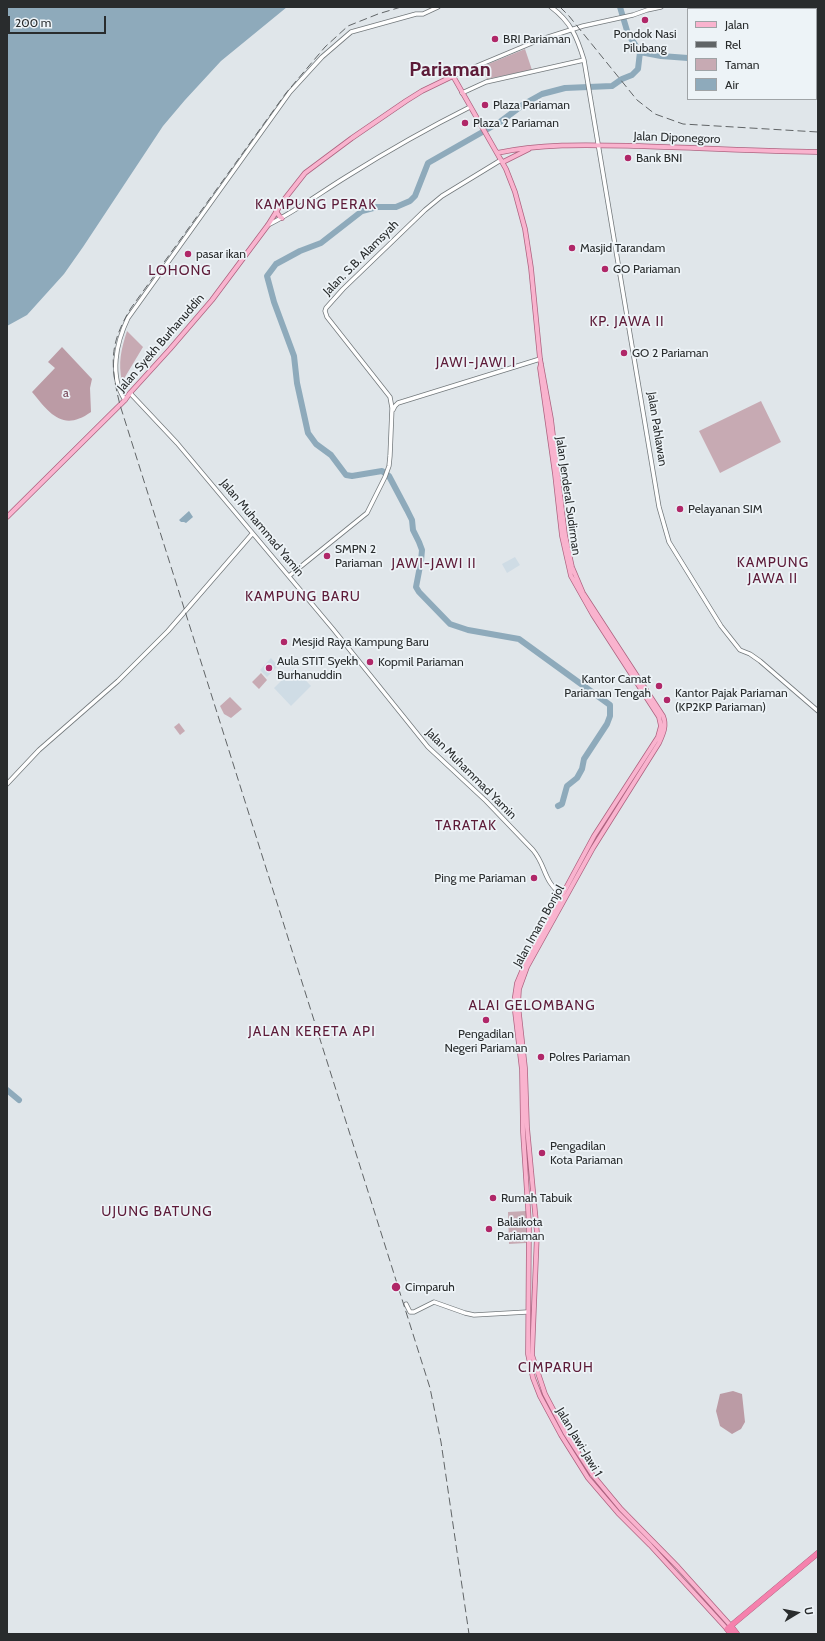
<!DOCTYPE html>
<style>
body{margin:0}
#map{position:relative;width:825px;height:1641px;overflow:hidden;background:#e0e6ea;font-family:Cabin,sans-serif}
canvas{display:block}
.frame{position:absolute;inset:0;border:8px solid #292c2d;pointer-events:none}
.legend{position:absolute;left:687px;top:8px;width:130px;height:92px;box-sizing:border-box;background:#edf3f7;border:1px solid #9fa3a6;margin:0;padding:5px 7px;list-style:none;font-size:12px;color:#292c2d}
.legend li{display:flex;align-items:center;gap:8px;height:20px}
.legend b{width:20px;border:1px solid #9fa3a6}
.north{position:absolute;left:777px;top:1593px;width:40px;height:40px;-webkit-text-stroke:3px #edf3f7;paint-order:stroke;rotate:80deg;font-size:11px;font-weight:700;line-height:16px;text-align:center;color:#292c2d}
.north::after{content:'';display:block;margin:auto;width:14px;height:18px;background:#292c2d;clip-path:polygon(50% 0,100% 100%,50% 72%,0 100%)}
.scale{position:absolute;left:8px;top:16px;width:98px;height:18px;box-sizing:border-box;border:2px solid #292c2d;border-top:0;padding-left:5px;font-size:12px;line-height:14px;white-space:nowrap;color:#292c2d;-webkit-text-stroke:3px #edf3f7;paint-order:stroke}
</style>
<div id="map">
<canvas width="825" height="1641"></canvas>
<div class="frame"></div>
<ul class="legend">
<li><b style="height:5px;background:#f9b3ce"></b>Jalan</li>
<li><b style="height:5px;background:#606466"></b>Rel</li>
<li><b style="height:11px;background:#c7aab3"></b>Taman</li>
<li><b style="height:11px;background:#8eaabb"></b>Air</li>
</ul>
<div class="north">U</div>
<div class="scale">200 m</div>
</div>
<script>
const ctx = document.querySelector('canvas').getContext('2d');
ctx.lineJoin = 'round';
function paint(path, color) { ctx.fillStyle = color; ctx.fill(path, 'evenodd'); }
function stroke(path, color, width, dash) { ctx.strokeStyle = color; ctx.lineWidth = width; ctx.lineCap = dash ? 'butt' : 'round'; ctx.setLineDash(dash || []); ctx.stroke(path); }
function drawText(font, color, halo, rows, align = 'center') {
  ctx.font = font + ' Cabin,sans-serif'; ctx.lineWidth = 3.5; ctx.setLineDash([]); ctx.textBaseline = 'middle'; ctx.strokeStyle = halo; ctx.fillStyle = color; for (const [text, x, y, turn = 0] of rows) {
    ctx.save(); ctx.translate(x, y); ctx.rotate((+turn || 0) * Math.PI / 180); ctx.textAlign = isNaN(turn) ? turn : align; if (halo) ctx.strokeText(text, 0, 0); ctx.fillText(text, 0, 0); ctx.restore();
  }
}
paint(new Path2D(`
 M515,557L520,565L507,573L502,564Z
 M271,658L278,666L267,677L260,670Z
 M294,668L311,686L291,706L274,688Z`), '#cfdce5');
paint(new Path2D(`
 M525,49L532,70L487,79L481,67Z
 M127,331L143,347L122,382C118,362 121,350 127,331Z
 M761,401L781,442L720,473L699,431Z
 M261,673L267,680L259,689L252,682Z
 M230,697L242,709L231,718L224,714L220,706Z
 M179,723L185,731L180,735L174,727Z
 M526,1211V1243L509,1244L508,1212Z`), '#c7aab3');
paint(new Path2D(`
 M62,347L92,379L90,388L91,412C63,432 50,414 32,392L55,368L48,362Z
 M733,1391L742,1394L745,1422L741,1429L732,1434L720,1426L716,1411L720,1394Z`), '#bb9ba5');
paint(new Path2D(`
 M7,7H287L221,61L185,100L163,126L83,247L64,274L27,315L7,326Z
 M189,511L193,517L186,523L184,522H181L179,520Z`), '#8eaabb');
stroke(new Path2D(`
 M620,7L628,34L640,52L661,56L688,58
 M816,53L818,52
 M558,806L562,804L567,786L577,778L582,769L584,759L607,724L610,716V705L519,639L468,630L450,624L419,592L416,587L421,561L422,550L419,542L413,530L412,520L407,510L389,476L382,471L352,476L346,475L331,455L316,444L308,433L297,383L294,356L274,302L267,276L276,264L300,251L321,243L362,211L377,207H396L410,201L415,196L428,163L500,122L524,104L542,94L565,88L612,86L622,79L632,75L638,69L640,52
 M7,1090L19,1100`), '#8eaabb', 6);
const minor = new Path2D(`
 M551,7C571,22 577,37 584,60L659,507L669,542L721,626L740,650L750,654L760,661L818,711
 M453,76L539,40L583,26L633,15L647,10L661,7
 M462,93L486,82L584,60
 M268,225C296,211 320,193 346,177C386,152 428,128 470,107
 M130,393L177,443L333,629L428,747L486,801L533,850C547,867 542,880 563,896
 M125,400C109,376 116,343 128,318L290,92L322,57L351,32L416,14H423L438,7
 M393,410L395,406L398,403L540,359
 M289,576L367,513L385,477L389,466L390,456L392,408L390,397L327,317L325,311L326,308L343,289L425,210L442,196L501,160
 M7,784L39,750L118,681L168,631L252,534
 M406,1304L410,1312H414L434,1302L465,1313L474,1315L527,1312`);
const major = new Path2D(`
 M497,153C544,143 591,145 639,146C699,148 758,151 818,152
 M503,162L529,149
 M276,211L280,217L282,218
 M541,364L540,368L555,474L562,536L571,576L593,615L659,717L661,726L658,737L594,836L525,964L517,983L514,1003L522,1070L523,1132L529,1223L528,1354L533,1378L540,1396L561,1435L588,1478L618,1513L650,1545L727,1629
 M7,517L125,400L130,393L170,349L212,300L268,225L283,201L305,173L352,138L406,101L422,91L453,76L506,169L515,192L525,229L531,268L540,359L551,419L565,535L572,567L583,593L596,613L663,716C667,726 663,734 659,743L593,848L527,967L519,989L518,1005L525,1068L527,1127L537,1233L532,1355L545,1394L566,1434L592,1474L621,1509L678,1567L731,1626`);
const highway = new Path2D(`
 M731,1626L737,1634
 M731,1634L727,1629L818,1553`);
stroke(minor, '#73797c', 5);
stroke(major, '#ae6380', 5.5);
stroke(highway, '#ae6380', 6);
stroke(minor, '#fff', 3.5);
stroke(major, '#f9b3ce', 4);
stroke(highway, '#f581ad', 5);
stroke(new Path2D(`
 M401,7L378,14L348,26L325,47L286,93L131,308C109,344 110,365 120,405L430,1388L441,1442L469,1634
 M560,7L569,16L637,100L655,114L683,124L818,132`), '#606466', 1, [8, 4]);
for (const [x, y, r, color] of [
 [645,20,4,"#b02768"],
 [495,39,4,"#b02768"],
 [485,105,4,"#b02768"],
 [465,123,4,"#b02768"],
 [628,158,4,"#b02768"],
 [572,248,4,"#b02768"],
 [188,254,4,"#b02768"],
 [605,269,4,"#b02768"],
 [624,353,4,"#b02768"],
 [680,509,4,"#b02768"],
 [327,556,4,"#b02768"],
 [284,642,4,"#b02768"],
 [370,662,4,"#b02768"],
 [269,668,4,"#b02768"],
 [659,686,4,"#b02768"],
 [667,700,4,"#b02768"],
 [534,878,4,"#b02768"],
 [486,1020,4,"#b02768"],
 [541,1057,4,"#b02768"],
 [542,1153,4,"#b02768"],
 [493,1198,4,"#b02768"],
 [489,1229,4,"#b02768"],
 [396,1287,5,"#b02768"]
]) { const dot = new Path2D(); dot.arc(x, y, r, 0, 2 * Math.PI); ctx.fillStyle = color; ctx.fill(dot); stroke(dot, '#edf3f7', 1.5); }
drawText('12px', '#292c2d', '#edf3f7', [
 ["Pondok Nasi",645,34,"center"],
 ["Pilubang",645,48,"center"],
 ["BRI Pariaman",503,39],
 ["Plaza Pariaman",493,105],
 ["Plaza 2 Pariaman",473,123],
 ["Bank BNI",636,158],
 ["Masjid Tarandam",580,248],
 ["pasar ikan",196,254],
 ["GO Pariaman",613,269],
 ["GO 2 Pariaman",632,353],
 ["Pelayanan SIM",688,509],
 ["SMPN 2",335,549],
 ["Pariaman",335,563],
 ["Mesjid Raya Kampung Baru",292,642],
 ["Aula STIT Syekh",277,661],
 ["Burhanuddin",277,675],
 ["Kopmil Pariaman",378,662],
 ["Kantor Camat",651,679,"right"],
 ["Pariaman Tengah",651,693,"right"],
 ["Kantor Pajak Pariaman",675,693],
 ["(KP2KP Pariaman)",675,707],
 ["Ping me Pariaman",526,878,"right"],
 ["Pengadilan",486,1034,"center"],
 ["Negeri Pariaman",486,1048,"center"],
 ["Polres Pariaman",549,1057],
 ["Pengadilan",550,1146],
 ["Kota Pariaman",550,1160],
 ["Rumah Tabuik",501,1198],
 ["Balaikota",497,1222],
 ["Pariaman",497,1236],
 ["Cimparuh",405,1287]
], 'left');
drawText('12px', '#292c2d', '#edf3f7', [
 ["Jalan Diponegoro",677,138,2],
 ["Jalan. S.B. Alamsyah",361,258,-45],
 ["Jalan Syekh Burhanuddin",161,343,-49],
 ["Jalan Pahlawan",657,429,81],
 ["Jalan Jenderal Sudirman",568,496,82],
 ["Jalan Muhammad Yamin",262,528,50],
 ["Jalan Muhammad Yamin",471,774,45],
 ["Jalan Imam Bonjol",539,926,-61],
 ["Jalan Jawi-Jawi 1",579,1442,59]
]);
drawText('12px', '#764657', '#edf3f7', [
 ["a",66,393]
]);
ctx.letterSpacing = '1px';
drawText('14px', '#5d1b38', '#edf3f7', [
 ["KAMPUNG PERAK",316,205],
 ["LOHONG",180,271],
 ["KP. JAWA II",627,322],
 ["JAWI-JAWI I",476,363],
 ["KAMPUNG",773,563],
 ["JAWA II",773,579],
 ["JAWI-JAWI II",434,564],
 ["KAMPUNG BARU",303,597],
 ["TARATAK",466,826],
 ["ALAI GELOMBANG",532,1006],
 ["JALAN KERETA API",312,1032],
 ["UJUNG BATUNG",157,1212],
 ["CIMPARUH",556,1368]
]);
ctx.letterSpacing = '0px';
drawText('bold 20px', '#5d1b38', '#edf3f7', [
 ["Pariaman",450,70]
]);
</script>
